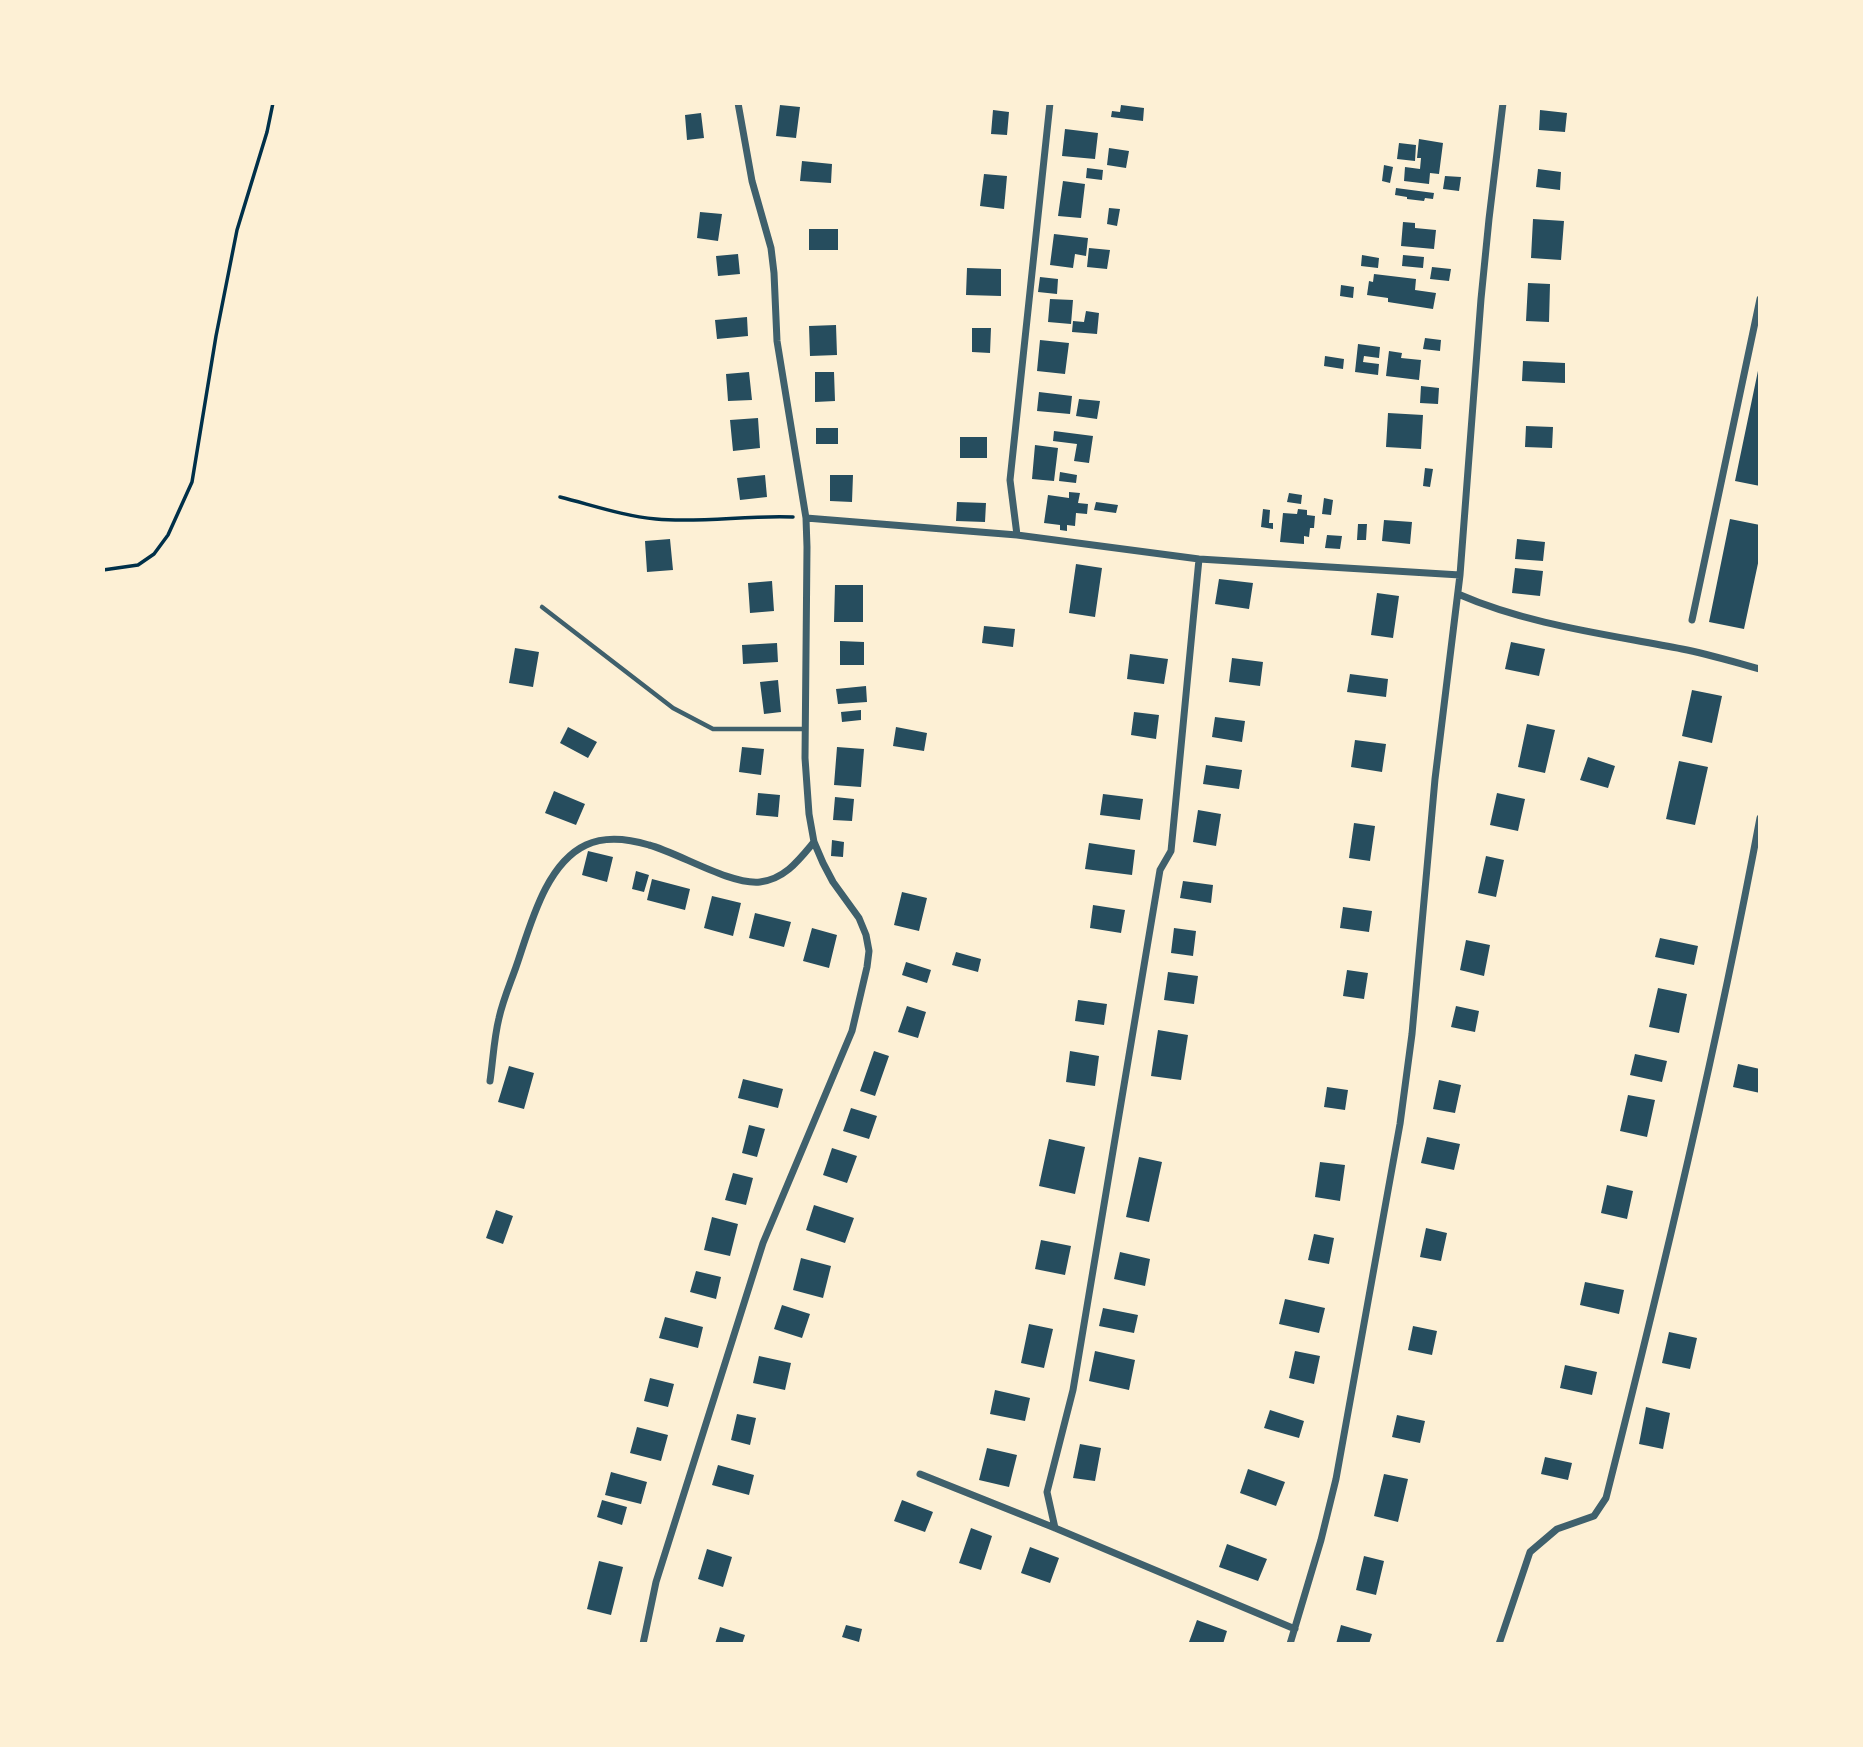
<!DOCTYPE html>
<style>
body{margin:0}
#map{position:relative;width:1863px;height:1747px;overflow:hidden;background:#fdf0d5;font-family:"Golos Text",sans-serif}
canvas{display:block}
.frame{position:absolute;inset:0;border:105px solid #fdf0d5;pointer-events:none}
</style>
<div id="map">
<canvas width="1863" height="1747"></canvas>
<div class="frame"></div>
</div>
<script>
const ctx = document.querySelector('canvas').getContext('2d');
ctx.lineJoin = 'round';
function paint(path, color) { ctx.fillStyle = color; ctx.fill(path, 'evenodd'); }
function stroke(path, color, width, dash) { ctx.strokeStyle = color; ctx.lineWidth = width; ctx.lineCap = dash ? 'butt' : 'round'; ctx.setLineDash(dash || []); ctx.stroke(path); }
paint(new Path2D(`
 M780,105L800,107L796,138L776,136Z
 M1121,105L1144,108L1143,121L1111,117L1112,111L1120,112Z
 M993,110L1009,112L1007,135L991,134Z
 M1540,110L1567,113L1565,132L1539,130Z
 M701,113L704,138L687,140L685,115Z
 M1065,129L1098,133L1095,159L1062,156Z
 M1419,139L1443,143L1439,174L1430,173L1429,184L1404,181L1405,167L1420,169L1421,158H1417Z
 M1399,143L1416,145L1415,161L1397,159Z
 M1109,148L1129,151L1126,168L1107,165Z
 M802,161L832,164L831,183L800,181Z
 M1384,165L1393,167L1390,183L1382,181Z
 M1087,168L1103,170L1102,180L1086,178Z
 M1538,169L1561,172L1560,190L1536,187Z
 M984,174L1007,176L1004,209L980,206Z
 M1445,176L1461,177L1459,191L1443,189Z
 M1063,181L1085,184L1081,218L1058,216Z
 M1396,188L1434,193L1433,199L1425,198L1424,201L1407,199V197L1395,195Z
 M1109,208L1120,209L1117,226L1107,224Z
 M700,212L722,214L718,241L697,238Z
 M1533,219L1564,221L1561,260L1531,258Z
 M1403,222L1415,223V228L1436,230L1434,249L1401,246Z
 M809,229H838V250H809Z
 M1054,234L1088,238L1086,256L1075,254L1073,268L1050,265Z
 M1089,248L1110,250L1107,269L1087,267Z
 M738,254L740,274L718,276L716,256Z
 M1362,255L1379,258L1378,268L1361,266Z
 M1403,255L1424,257L1423,268L1402,266Z
 M1432,267L1451,269L1449,281L1430,279Z
 M967,268L1001,269V296L966,295Z
 M1374,274L1416,279L1415,290L1436,293L1433,309L1388,302V298L1367,295L1369,281L1373,282Z
 M1040,277L1058,279L1057,294L1038,292Z
 M1528,283L1550,284L1549,322L1526,321Z
 M1341,285L1354,287L1353,298L1340,296Z
 M1050,299L1073,300L1071,324L1048,322Z
 M1086,311L1099,313L1097,334L1072,332L1073,321L1084,322Z
 M747,317L748,336L717,339L715,320Z
 M836,325L837,355L810,356L809,326Z
 M972,328H991L990,353L972,352Z
 M1425,338L1441,340L1440,351L1423,349Z
 M1040,340L1069,343L1065,374L1037,371Z
 M1358,344L1380,347L1379,358L1364,356L1363,362L1379,364L1378,375L1355,372Z
 M1389,351L1402,353L1401,358L1421,360L1419,380L1386,376Z
 M1325,356L1344,359L1343,369L1324,366Z
 M1523,361L1565,363V383L1522,381Z
 M1759,366H1760V486L1735,481Z
 M749,372L752,400L728,401L726,374Z
 M815,372H834L835,401L815,402Z
 M1421,386L1439,388L1438,404L1420,403Z
 M1039,392L1072,396L1070,414L1037,411Z
 M1079,399L1100,401L1097,419L1076,416Z
 M1388,413L1423,415L1421,449L1386,447Z
 M758,418L760,448L733,451L730,420Z
 M1526,426L1553,427L1552,448L1525,447Z
 M816,428H838V444H816Z
 M1054,431L1093,436L1089,463L1074,461L1077,444L1053,441Z
 M960,437H987V458H960Z
 M1035,445L1058,448L1054,481L1032,479Z
 M1425,468L1433,469L1430,487L1423,486Z
 M1060,472L1077,475L1076,483L1059,481Z
 M765,475L767,497L740,500L737,478Z
 M830,475H853L852,502L830,501Z
 M1069,492L1080,493L1078,503L1088,504L1087,514L1076,513L1075,526L1067,525V531L1060,530V525L1044,523L1048,495L1069,498Z
 M1289,493L1302,495L1301,504L1287,502Z
 M1324,498L1333,500L1331,515L1322,514Z
 M957,502L986,503L985,522L956,521Z
 M1096,502L1118,505L1116,513L1094,510Z
 M1263,509L1270,510L1269,523H1273V529L1261,527Z
 M1298,509L1307,510V515L1315,516L1314,528H1310L1309,537L1304,536V544L1280,542L1283,513L1297,514Z
 M1730,519L1760,525V554L1744,629L1709,622Z
 M1384,520L1412,522L1410,544L1382,541Z
 M1358,524H1367L1366,540H1357Z
 M1327,535L1342,536L1340,549L1325,548Z
 M670,539L673,570L647,572L645,541Z
 M1517,539L1545,542L1543,561L1515,559Z
 M1076,564L1102,568L1095,617L1069,613Z
 M1515,568L1543,571L1540,596L1512,593Z
 M1219,579L1253,583L1249,609L1215,604Z
 M772,581L774,611L750,613L748,583Z
 M835,585H863V622H834Z
 M1377,593L1399,596L1393,638L1371,635Z
 M984,626L1015,629L1013,647L982,643Z
 M840,641L864,642V665H840Z
 M1511,642L1545,649L1539,676L1505,669Z
 M777,643L778,662L743,664L742,645Z
 M515,648L539,652L533,687L509,683Z
 M1130,654L1168,659L1164,684L1127,679Z
 M1232,658L1263,662L1260,686L1229,682Z
 M1350,674L1388,679L1386,697L1347,692Z
 M778,680L781,712L764,714L760,682Z
 M866,686L867,702L838,704L836,689Z
 M1692,690L1722,696L1712,743L1682,736Z
 M861,710V720L842,722L841,712Z
 M1134,712L1159,715L1156,739L1131,735Z
 M1215,717L1245,721L1242,742L1212,737Z
 M1527,724L1555,730L1545,773L1518,767Z
 M568,727L597,742L588,758L560,743Z
 M896,727L927,733L924,751L893,746Z
 M1355,740L1386,744L1382,772L1351,767Z
 M742,747L764,749L761,775L739,772Z
 M837,747L864,749L861,787L834,785Z
 M1588,757L1615,766L1608,788L1580,780Z
 M1679,761L1708,767L1695,825L1666,819Z
 M1206,765L1242,770L1239,789L1203,784Z
 M554,791L585,804L576,825L545,813Z
 M758,793L780,795L778,817L756,815Z
 M1497,793L1525,799L1518,831L1490,825Z
 M1103,794L1143,799L1140,820L1100,815Z
 M835,797L854,799L852,821L833,820Z
 M1198,810L1221,814L1216,846L1193,842Z
 M1354,823L1375,826L1370,861L1349,858Z
 M832,840L844,842L843,857L831,856Z
 M1089,843L1135,850L1132,875L1085,869Z
 M588,851L613,857L607,882L582,875Z
 M1486,856L1504,860L1496,897L1478,893Z
 M636,871L649,875L644,892L632,889Z
 M652,879L690,889L685,910L647,900Z
 M1183,881L1213,885L1211,903L1180,898Z
 M902,892L927,898L919,931L894,925Z
 M712,896L741,903L733,936L704,928Z
 M1093,905L1125,910L1121,933L1090,928Z
 M1343,907L1372,911L1369,932L1340,928Z
 M755,913L791,922L784,947L749,938Z
 M812,928L837,935L829,968L803,961Z
 M1174,928L1196,931L1193,956L1171,953Z
 M1660,938L1698,946L1694,965L1655,957Z
 M1466,940L1490,945L1484,976L1460,970Z
 M956,952L981,959L978,972L952,965Z
 M906,962L931,970L927,983L902,975Z
 M1347,970L1368,973L1364,999L1343,996Z
 M1168,972L1198,976L1194,1004L1164,1000Z
 M1658,988L1687,994L1679,1033L1649,1027Z
 M1078,1000L1107,1004L1104,1025L1075,1021Z
 M907,1006L926,1012L918,1038L898,1032Z
 M1456,1006L1479,1011L1475,1032L1451,1027Z
 M1158,1030L1188,1035L1181,1080L1151,1076Z
 M874,1051L889,1056L875,1096L860,1091Z
 M1070,1051L1099,1056L1095,1086L1066,1082Z
 M1635,1054L1667,1061L1662,1082L1630,1075Z
 M1738,1064L1760,1069V1093L1733,1087Z
 M509,1066L534,1073L524,1109L498,1102Z
 M743,1079L783,1089L778,1108L738,1098Z
 M1439,1080L1461,1085L1455,1113L1433,1109Z
 M1327,1087L1348,1090L1345,1110L1324,1107Z
 M1628,1095L1655,1100L1647,1137L1620,1131Z
 M851,1108L877,1116L869,1139L843,1131Z
 M749,1125L765,1129L757,1157L742,1153Z
 M1427,1137L1460,1144L1454,1170L1421,1163Z
 M1049,1139L1085,1147L1075,1194L1039,1186Z
 M832,1148L857,1156L847,1183L823,1175Z
 M1139,1157L1162,1162L1149,1222L1126,1217Z
 M1320,1162L1345,1165L1340,1201L1315,1197Z
 M733,1173L753,1178L746,1205L725,1200Z
 M1607,1185L1633,1191L1627,1219L1601,1213Z
 M814,1205L854,1218L845,1243L806,1230Z
 M496,1210L513,1216L503,1244L486,1238Z
 M712,1217L738,1224L730,1256L704,1250Z
 M1426,1228L1447,1233L1441,1261L1420,1257Z
 M1314,1234L1334,1238L1329,1264L1308,1260Z
 M1041,1240L1071,1246L1065,1275L1035,1269Z
 M1120,1252L1150,1259L1145,1286L1114,1279Z
 M801,1258L831,1266L823,1298L793,1290Z
 M696,1271L721,1277L716,1299L690,1292Z
 M1585,1282L1624,1290L1619,1314L1580,1305Z
 M1285,1299L1325,1308L1319,1333L1279,1324Z
 M782,1305L810,1314L802,1338L774,1329Z
 M1103,1308L1138,1315L1134,1333L1099,1326Z
 M665,1317L703,1327L698,1348L659,1338Z
 M1029,1324L1053,1329L1044,1368L1021,1363Z
 M1413,1326L1437,1331L1432,1355L1408,1350Z
 M1669,1332L1697,1338L1690,1369L1662,1363Z
 M1095,1351L1135,1360L1129,1390L1089,1381Z
 M1295,1351L1320,1356L1314,1384L1289,1378Z
 M759,1356L791,1363L785,1390L753,1383Z
 M1565,1365L1597,1372L1592,1395L1560,1388Z
 M650,1378L674,1384L668,1407L644,1401Z
 M995,1390L1030,1398L1025,1421L990,1414Z
 M1646,1407L1670,1413L1663,1449L1639,1444Z
 M1270,1410L1304,1421L1299,1438L1264,1428Z
 M737,1414L756,1418L750,1445L731,1440Z
 M1397,1415L1425,1421L1420,1443L1392,1437Z
 M637,1427L668,1435L661,1461L630,1453Z
 M1080,1444L1101,1448L1095,1481L1073,1478Z
 M987,1448L1017,1455L1009,1487L979,1480Z
 M1545,1457L1572,1463L1568,1480L1541,1474Z
 M718,1465L754,1475L749,1495L712,1485Z
 M1248,1469L1285,1482L1276,1506L1240,1493Z
 M611,1472L647,1482L641,1504L605,1495Z
 M1384,1474L1408,1479L1398,1522L1374,1516Z
 M602,1500L627,1507L622,1525L597,1517Z
 M902,1500L933,1512L925,1532L894,1521Z
 M971,1528L992,1536L981,1570L959,1563Z
 M1227,1544L1267,1559L1258,1581L1219,1567Z
 M1030,1547L1059,1558L1050,1583L1021,1573Z
 M707,1549L732,1557L723,1587L698,1579Z
 M1364,1556L1384,1561L1376,1595L1356,1590Z
 M599,1561L623,1567L611,1615L587,1609Z
 M1197,1620L1227,1631L1223,1644H1195L1189,1642Z
 M846,1625L862,1629L859,1642L842,1637Z
 M1341,1625L1372,1634L1369,1644H1336Z
 M720,1627L745,1635L742,1644H715Z`), '#264d5e');
stroke(new Path2D(`
 M560,497C592,505 623,516 656,519C702,523 747,515 793,517
 M103,570L138,565L154,554L168,535L192,482L216,336L237,230L267,132L273,103`), '#003049', 3.5);
stroke(new Path2D(`
 M542,607L673,708L713,729H805`), '#3f606c', 4.5);
stroke(new Path2D(`
 M1050,103L1010,480L1017,535L1199,559L1460,575
 M806,518L1017,535
 M1458,594C1529,625 1606,634 1682,649C1708,654 1734,662 1760,669
 M1692,620L1760,299
 M490,1081C493,1060 494,1038 499,1018C503,1000 510,984 516,967C530,927 545,864 586,845C605,836 629,839 649,845C679,853 730,885 760,882C785,879 799,860 814,842
 M920,1474L1055,1528L1295,1629
 M1055,1528L1047,1492L1073,1390L1160,870L1171,851L1199,559
 M643,1644L656,1582L763,1243L852,1031L867,967L869,951L866,935L859,918L833,882L823,863L814,842L809,814L805,758L807,547L806,518L777,341L774,273L771,248L752,181L738,103
 M1290,1644L1321,1540L1336,1479L1400,1124L1412,1034L1435,779L1460,575L1481,299L1489,219L1503,103
 M1499,1644L1530,1552L1557,1529L1594,1516L1606,1498C1663,1272 1717,1047 1760,818`), '#3f606c', 7);
</script>
